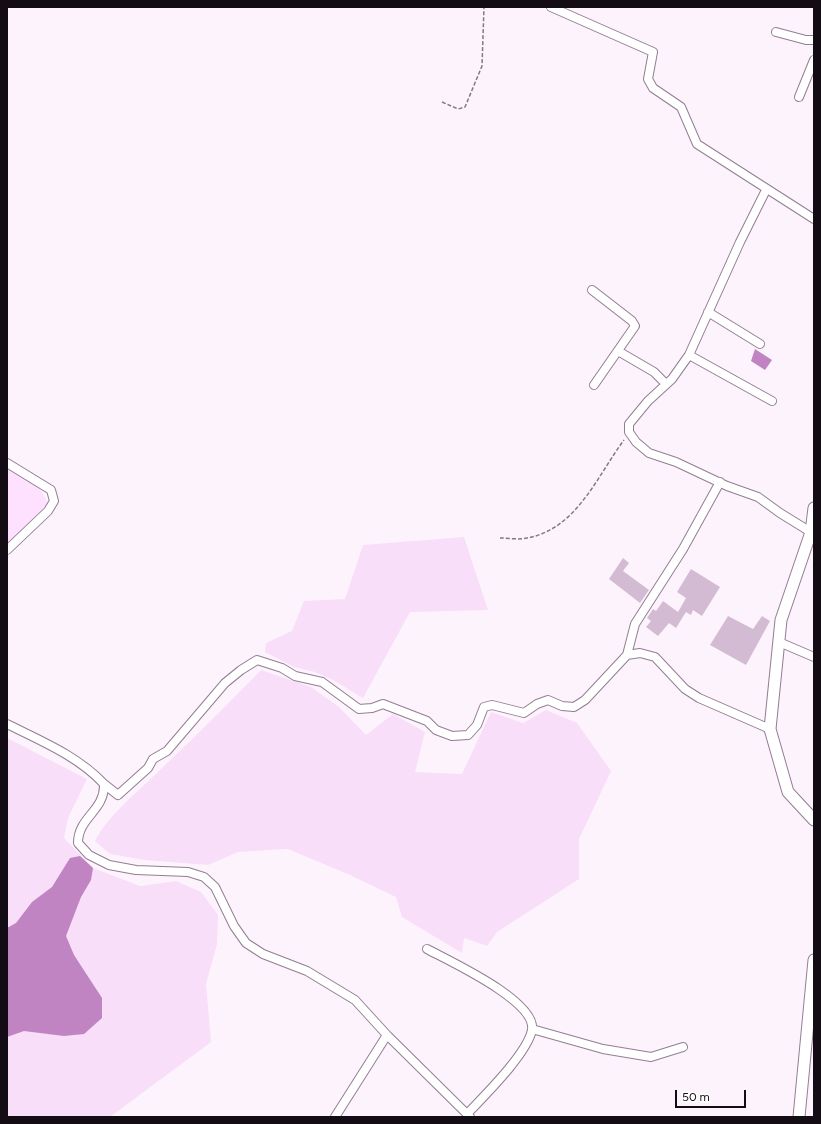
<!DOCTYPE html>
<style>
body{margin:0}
#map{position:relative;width:821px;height:1124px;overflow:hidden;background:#fdf3fd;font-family:Figtree,sans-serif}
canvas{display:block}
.frame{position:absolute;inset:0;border:8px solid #140c14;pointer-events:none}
.scale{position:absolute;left:675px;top:1090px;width:71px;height:18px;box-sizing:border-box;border:2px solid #140c14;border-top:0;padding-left:5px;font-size:12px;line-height:14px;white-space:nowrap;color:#140c14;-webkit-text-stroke:3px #fff;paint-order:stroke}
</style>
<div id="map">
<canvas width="821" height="1124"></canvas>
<div class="frame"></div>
<div class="scale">50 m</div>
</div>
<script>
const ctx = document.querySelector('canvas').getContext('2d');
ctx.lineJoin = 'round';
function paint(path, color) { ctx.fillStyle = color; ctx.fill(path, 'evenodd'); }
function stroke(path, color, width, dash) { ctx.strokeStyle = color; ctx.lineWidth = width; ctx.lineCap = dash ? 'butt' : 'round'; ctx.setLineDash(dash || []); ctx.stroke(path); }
paint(new Path2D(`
 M7,468L39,487L48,503L7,545Z`), '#fee0ff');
paint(new Path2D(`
 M464,537L488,610L410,612L363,698L333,680L315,672L294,667L265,652L266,643L292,631L304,601L345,599L363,545Z
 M261,670L311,687L339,707L366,735L393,714L425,732L415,772L462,774L491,712L523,723L546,710L577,723L611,771L579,839V879L497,932L487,946L464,938L462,953L402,917L396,897L350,875L288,849L238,852L208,865L145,860L110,854L95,841C108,815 140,790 161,769C195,737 228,704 261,670Z
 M7,738L87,779L68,818L64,838L93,868L140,886L176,881L201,892L218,915L217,944L206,984L211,1042L110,1117H7Z`), '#f8def8');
paint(new Path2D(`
 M755,349L772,360L765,370L751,361Z
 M80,856L93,868L91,880L81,897L66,936L74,955L102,998V1018L84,1034L64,1036L24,1031L7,1037V928L16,923L32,902L52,887L70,858Z`), '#bf84c1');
paint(new Path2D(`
 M623,558L629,563L623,571L649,590L640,603L609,579Z
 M691,569L720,587L702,616L693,610L691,615L686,612L676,628L669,623L658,636L646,627L651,621L647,618L653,609L656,611L663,601L678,612L686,598L677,592Z
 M728,616L753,629L762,616L770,621L746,665L710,645Z`), '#d3bcd3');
const street = new Path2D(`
 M551,7L653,52L648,79L653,88L681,107L697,144L814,219
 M776,32L806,40H814
 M799,97L814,60
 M766,190L740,242L689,355L672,379L648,401L629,424V432L636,442L649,453L676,462L727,486L758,497L780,513L814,534
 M592,290L632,321L635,326L594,385
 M708,312L760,344
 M618,351L654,372L666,384
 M689,355L772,401
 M7,463L51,490L54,501L48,511L7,550
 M779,642L814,657
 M627,655L635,624L683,549L720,482
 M7,724C41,741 78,756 104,784C105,811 78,817 78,843L89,855L109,865L136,870L188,872L204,877L215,887L234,926L246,943L263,954L307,971L355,1000L387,1035L470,1117
 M104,784L118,795L148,768L153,759L167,751L225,683L241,670L257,660L282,668L295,676L322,682L359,709L372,708L383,704L427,721L436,730L452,736L468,735L477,725L484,707L492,705L524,713L537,704L548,700L562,706L574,707L585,700L627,655L640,653L655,657L685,689L699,698L770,729
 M427,949C449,961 537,1001 532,1030C527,1054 484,1096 467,1114
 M532,1029L603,1049L651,1057L683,1047
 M335,1117L387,1035`);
const secondary = new Path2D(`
 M814,508L811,532L781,620L770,729L788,792L814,820
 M799,1117L814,960`);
stroke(street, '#937d93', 10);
stroke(secondary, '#937d93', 13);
stroke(new Path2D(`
 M442,102L458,109L465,107L482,66L484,7
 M500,538C508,538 519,540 527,538C577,529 597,476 624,440`), '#827982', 1.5, [4, 2]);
stroke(street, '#fff', 8);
stroke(secondary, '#fff', 11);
</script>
